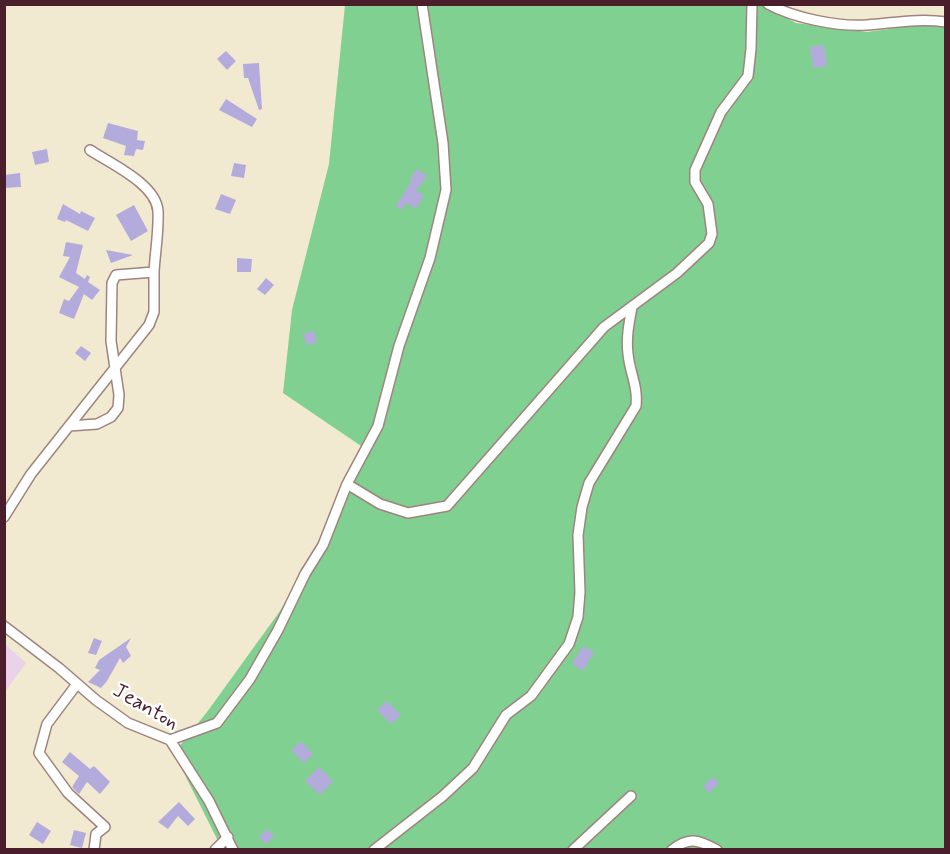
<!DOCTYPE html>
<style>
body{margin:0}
#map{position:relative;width:950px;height:854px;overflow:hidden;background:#f2e9d1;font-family:Mynerve,sans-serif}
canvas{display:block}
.frame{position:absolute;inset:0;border:6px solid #4a1f2b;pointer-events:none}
</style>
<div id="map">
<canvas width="950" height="854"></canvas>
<div class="frame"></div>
</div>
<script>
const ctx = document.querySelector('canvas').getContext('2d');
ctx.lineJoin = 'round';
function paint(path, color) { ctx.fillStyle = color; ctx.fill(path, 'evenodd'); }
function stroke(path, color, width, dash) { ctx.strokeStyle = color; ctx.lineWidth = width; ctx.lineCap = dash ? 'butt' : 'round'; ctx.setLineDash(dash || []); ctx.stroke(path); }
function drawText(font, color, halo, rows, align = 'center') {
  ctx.font = font + ' Mynerve,sans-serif'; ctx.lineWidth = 5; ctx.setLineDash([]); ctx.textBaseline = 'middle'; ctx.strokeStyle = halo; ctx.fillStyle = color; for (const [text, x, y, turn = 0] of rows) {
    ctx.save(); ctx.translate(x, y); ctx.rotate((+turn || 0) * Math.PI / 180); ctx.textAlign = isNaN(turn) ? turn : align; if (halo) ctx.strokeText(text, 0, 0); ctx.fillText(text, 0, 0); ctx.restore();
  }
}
paint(new Path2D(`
 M5,644L26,663L5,692Z`), '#ecd1ea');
paint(new Path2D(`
 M760,4L796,23L867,32L935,23L945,27V849H222L174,753L207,712L280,611L313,554L364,448L283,393L292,310L329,164L345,5Z`), '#80d091');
paint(new Path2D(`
 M824,45L827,66L813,68L810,47Z
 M226,51L236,61L227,70L217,59Z
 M259,63L262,109L259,110L248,78H244L243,64Z
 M226,99L257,119L252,127L219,110Z
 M108,123L138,131L137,140L145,141L143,150L136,149L134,156L124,155L126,146L103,138Z
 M47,149L49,162L35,165L32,152Z
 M234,163L246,165L244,178L231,176Z
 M417,169L427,176L416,191L424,195L416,209L407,203L401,210L396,206L412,180L410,178Z
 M20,173L21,187L4,188V175Z
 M221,194L236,200L230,214L215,209Z
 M63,204L80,214L81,211L95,218L88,231L66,220L65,222L57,219Z
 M134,205L148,231L131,241L116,215Z
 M66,242L83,245L76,273L85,279L87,275L90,277L88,282L100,290L92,300L84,294L74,319L59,313L64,299L69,301L79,287L59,277L70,257L63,256Z
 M106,250L133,255L111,263Z
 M237,258L252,259L251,272H237Z
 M266,278L274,285L265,295L257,289Z
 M314,331L317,342L307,345L303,334Z
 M81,346L91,353L85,361L75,353Z
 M94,638L102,641L96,655L88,653Z
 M131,638L126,647L131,656L123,663L120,658L107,681L101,688L88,682L100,670L95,668L99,660Z
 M583,646L594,652L583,671L572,664Z
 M387,701L401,715L391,724L377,710Z
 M301,741L313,754L304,763L291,750Z
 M70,752L90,769L94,766L110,782L100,794L87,782L79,794L72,787L79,776L62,762Z
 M319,767L333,781L320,795L305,781Z
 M712,777L719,783L709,793L703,786Z
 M179,802L195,819L188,826L178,816L168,829L158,822Z
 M37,822L51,831L43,844L29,835Z
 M267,829L274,836L266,844L259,837Z
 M74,830L86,833L82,848L70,845Z`), '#b4abdd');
const minor = new Path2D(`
 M768,4C794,18 838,27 867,25C894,23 919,18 946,22
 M69,426L149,325L154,312V272
 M347,484L380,504L408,513L447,506L604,327L677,273L709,243L712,234L708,204L695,182V170L721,112L748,76L751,49L752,4
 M4,517L31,474L69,426L97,424L111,417L118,408L119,395L111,341L112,283L116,275L154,272C155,253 159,231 158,211C156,184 111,164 90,150
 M4,626L59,668L96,700L128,723L170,740L209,801L233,850
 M77,684L47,724L39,753L68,793L105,827L96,834L94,850
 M170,740L217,723L250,679L278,630L305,574L323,545L347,484L378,426L399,346L430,258L446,190L443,143L422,4
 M215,850L228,837
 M374,850L443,796L473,768L506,715L531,696L569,644L578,617L580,592L578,535L582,507L589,483L636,406C638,385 630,374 628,354C626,338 629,323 632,307
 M573,850L631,796
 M672,850C689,836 699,840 717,850`);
stroke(minor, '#9e847e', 12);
stroke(minor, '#fff', 9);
drawText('21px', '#4a1f2b', '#fff', [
 ["Jeanton",145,708,30]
]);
</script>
